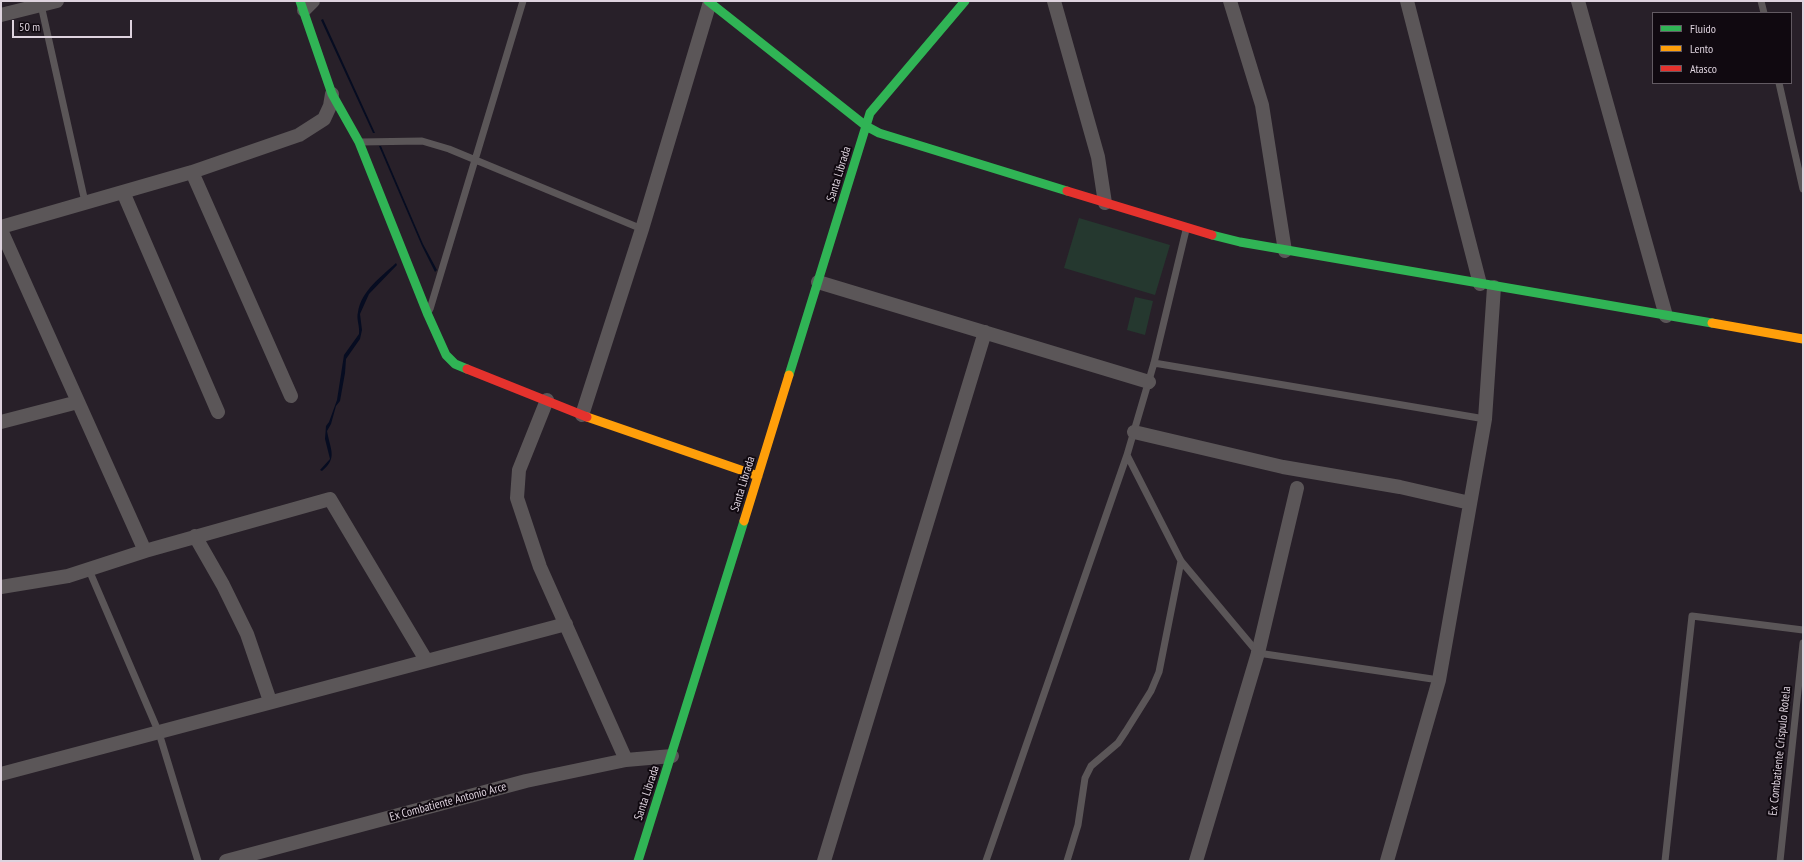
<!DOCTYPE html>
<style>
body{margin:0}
#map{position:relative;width:1804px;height:862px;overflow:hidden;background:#282029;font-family:"PT Sans Narrow",sans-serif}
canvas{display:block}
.frame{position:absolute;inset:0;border:2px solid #ded3de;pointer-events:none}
.legend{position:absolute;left:1652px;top:12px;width:140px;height:72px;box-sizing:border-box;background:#100910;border:1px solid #625a62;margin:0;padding:5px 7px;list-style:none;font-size:12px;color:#ded3de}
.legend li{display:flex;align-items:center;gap:8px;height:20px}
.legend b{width:20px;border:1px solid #625a62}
.scale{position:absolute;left:12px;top:20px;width:120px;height:18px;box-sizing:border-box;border:2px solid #ded3de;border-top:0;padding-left:5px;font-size:12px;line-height:14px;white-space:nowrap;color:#ded3de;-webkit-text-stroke:3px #100910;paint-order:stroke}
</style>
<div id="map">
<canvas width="1804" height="862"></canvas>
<div class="frame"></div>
<ul class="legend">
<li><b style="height:5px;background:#30b455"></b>Fluido</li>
<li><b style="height:5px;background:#ff9f0a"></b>Lento</li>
<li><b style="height:5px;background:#e5322d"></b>Atasco</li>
</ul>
<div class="scale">50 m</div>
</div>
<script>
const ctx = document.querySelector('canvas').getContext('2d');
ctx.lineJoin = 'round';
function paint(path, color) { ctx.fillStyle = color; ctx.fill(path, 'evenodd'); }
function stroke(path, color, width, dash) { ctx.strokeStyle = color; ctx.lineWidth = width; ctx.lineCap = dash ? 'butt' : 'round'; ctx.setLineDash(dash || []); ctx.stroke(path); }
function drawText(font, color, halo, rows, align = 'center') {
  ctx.font = font + ' "PT Sans Narrow",sans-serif'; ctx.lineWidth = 4; ctx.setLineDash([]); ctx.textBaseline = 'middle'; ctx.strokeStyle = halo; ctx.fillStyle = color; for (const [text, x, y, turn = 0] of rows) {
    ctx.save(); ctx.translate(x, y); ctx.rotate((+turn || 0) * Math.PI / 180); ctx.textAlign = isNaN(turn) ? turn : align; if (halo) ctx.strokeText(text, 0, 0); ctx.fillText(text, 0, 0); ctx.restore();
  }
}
paint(new Path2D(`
 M1079,218L1170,245L1155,295L1064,268Z
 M1135,297L1153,301L1145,335L1127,330Z`), '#25382f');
paint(new Path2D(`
 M323,19L375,133H373L321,20Z
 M379,146H381L423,244L437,270L435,272L422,246Z
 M396,263L397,265L369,294L360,314L362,330L360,339L346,359L345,373L340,401L336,406L331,424L327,431C330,449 338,458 322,471L320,470L330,459L325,439L326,426L329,422L337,400L344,355L359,334C360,326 356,319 358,312C361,291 382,276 396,263Z`), '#060c21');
stroke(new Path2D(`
 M1761,1L1764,13
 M41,5L85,202
 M1779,83L1803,189
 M361,142L422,141L449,149L642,229
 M430,309L523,1
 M1154,363L1485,419
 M1127,455L1181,561L1258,653L1439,680
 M89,570L159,733L198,861
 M986,861L1127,455L1154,363L1186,230
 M1067,861L1078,825L1085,778L1091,766L1118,743L1126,731L1151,691L1159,672L1181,561
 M1665,861L1692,616L1803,630
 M1780,861L1803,643`), '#5b5658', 7);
stroke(new Path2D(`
 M1054,1L1098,157L1105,203
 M1230,1L1262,105L1285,251
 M1407,1L1480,284
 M1578,1L1666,316
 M304,10L313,1
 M1,15L57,1
 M192,172L291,396
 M123,192L218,412
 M1,227L192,172L299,135L324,119L330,106L332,94
 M1,230L145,551
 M818,282L1149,382
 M547,400L519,470L517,498L540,567L626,760
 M582,415L642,229L710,2
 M1,422L78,402
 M1134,432L1283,467L1400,487L1470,503
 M195,536L223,585L247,634L270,701
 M1,587L68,576L145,551L330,499L426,660
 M1,774L566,624
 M226,861L526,781L626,760L672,756
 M824,861L985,332
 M1196,861L1258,653L1297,488
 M1387,861L1439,680L1485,419L1494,287`), '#5b5658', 14);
stroke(new Path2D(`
 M300,1L332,94L359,142L428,315L446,355L455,364L467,369
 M708,1L866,126L879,133L1067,191
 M1212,235L1240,242L1712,323
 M789,375L870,113L965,1
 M638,861L744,521`), '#30b455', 9);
stroke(new Path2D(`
 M1712,323L1803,339
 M587,417L758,476
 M744,521L789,375`), '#ff9f0a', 9);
stroke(new Path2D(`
 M1067,191L1212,235
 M467,369L587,417`), '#e5322d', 9);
drawText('12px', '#ded3de', '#100910', [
 ["Santa Librada",839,174,-73],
 ["Santa Librada",743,484,-73],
 ["Ex Combatiente Crispulo Rotela",1780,751,-84],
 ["Santa Librada",647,793,-72],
 ["Ex Combatiente Antonio Arce",448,802,-15]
]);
</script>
